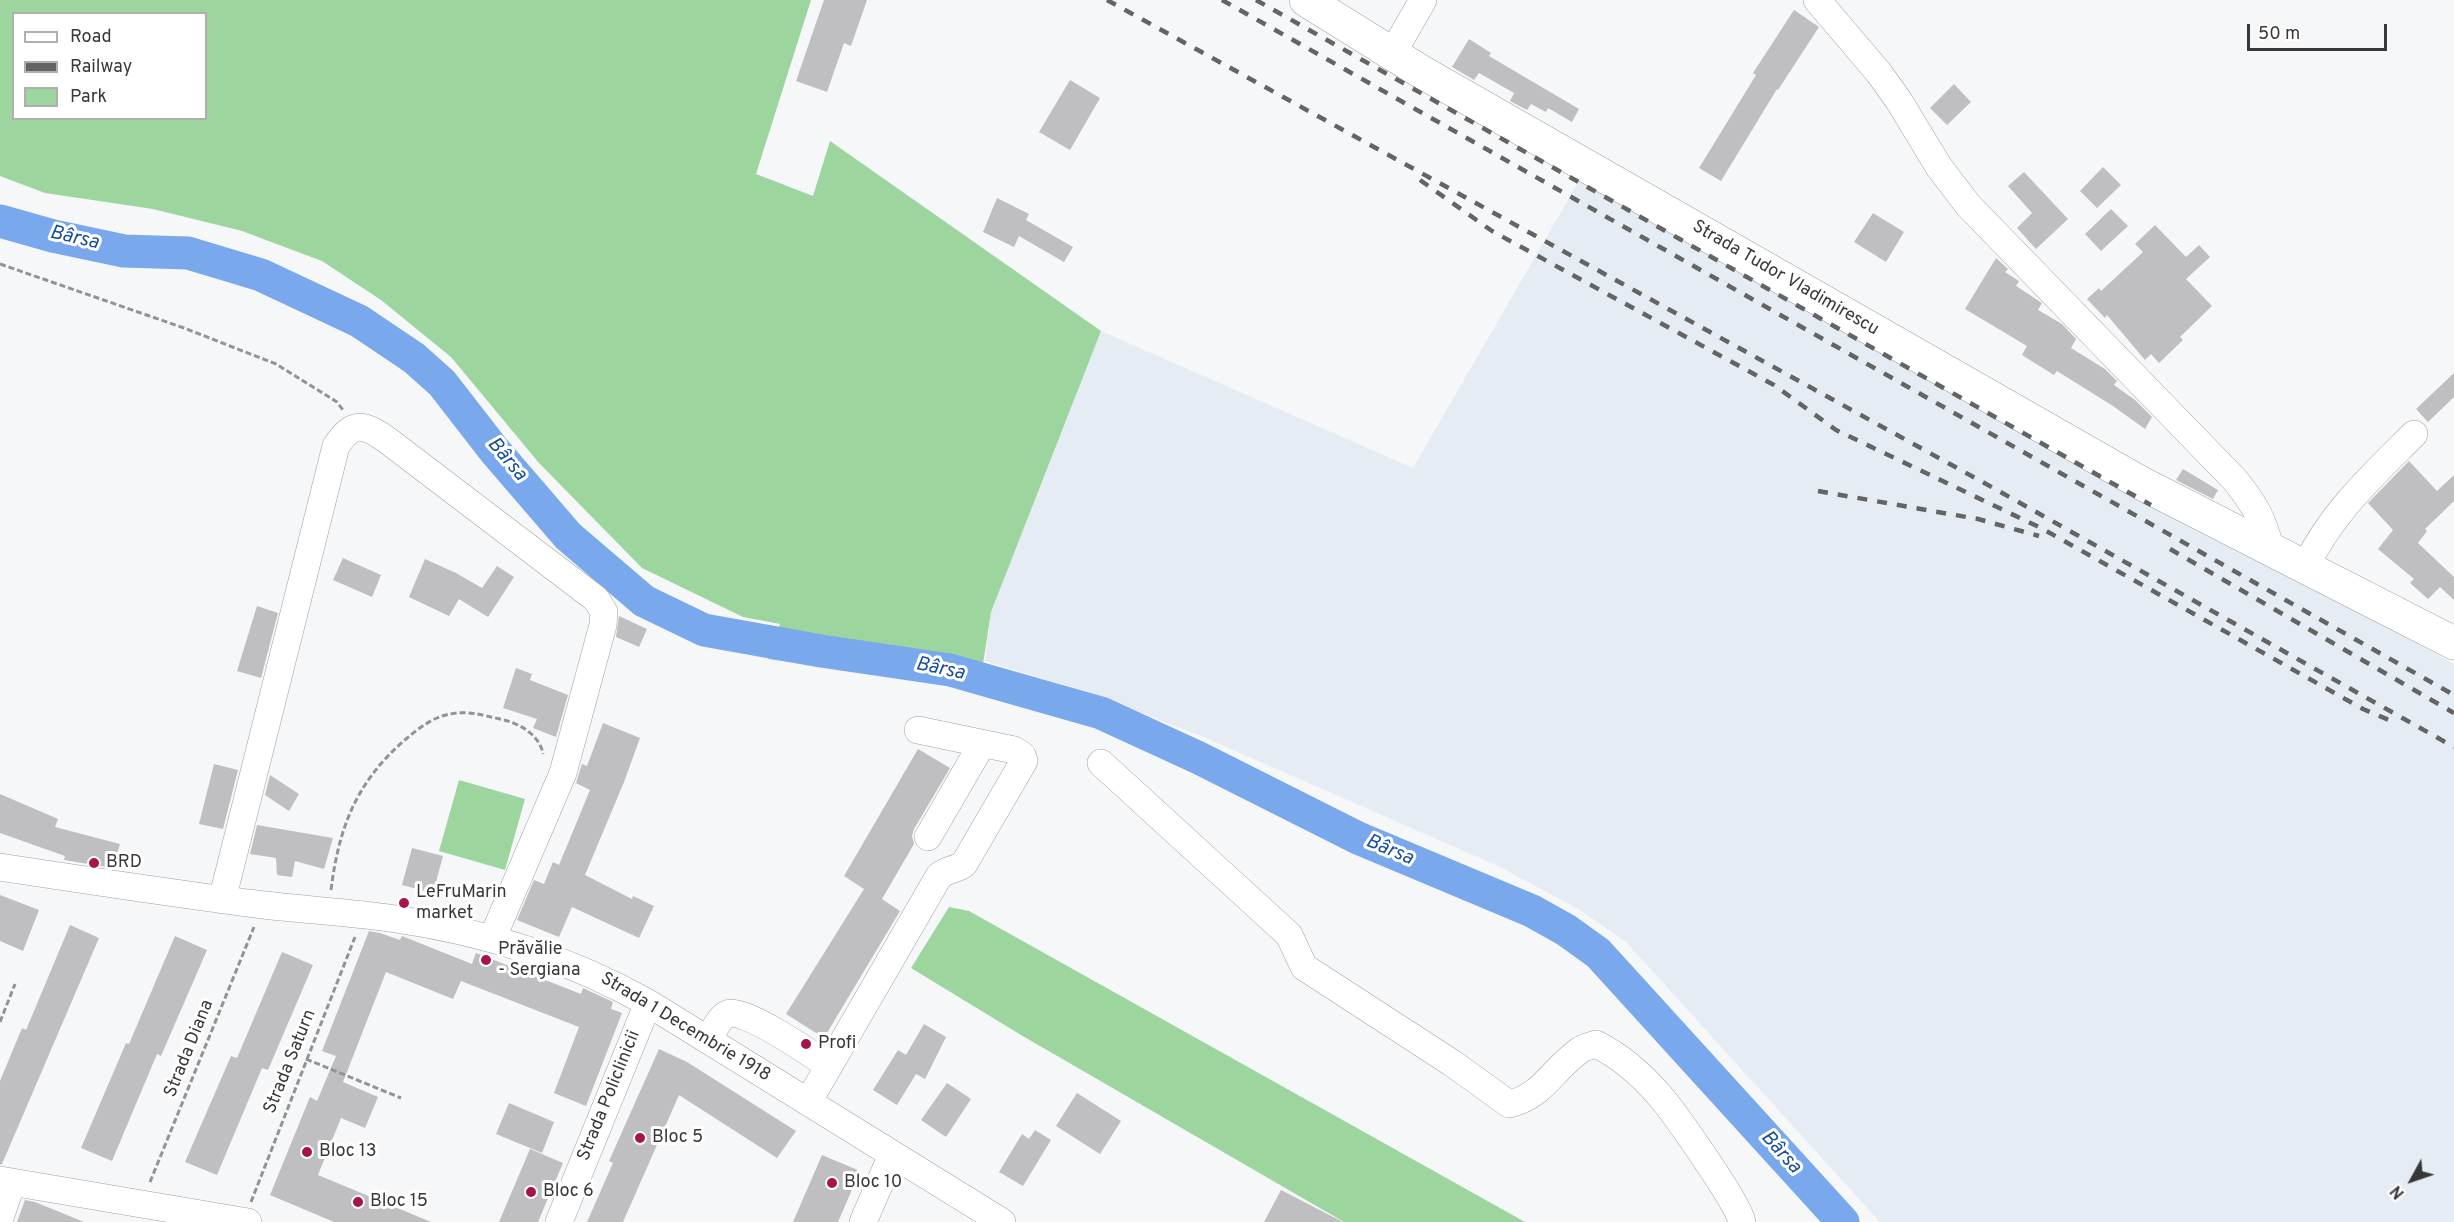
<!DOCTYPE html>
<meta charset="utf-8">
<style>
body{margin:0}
#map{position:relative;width:2454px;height:1222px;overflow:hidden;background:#f6f7f8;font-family:Overpass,sans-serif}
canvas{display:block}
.legend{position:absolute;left:12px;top:12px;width:195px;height:108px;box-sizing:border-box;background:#fff;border:2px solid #afafaf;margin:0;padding:8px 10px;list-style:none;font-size:18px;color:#383838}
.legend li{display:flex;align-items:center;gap:12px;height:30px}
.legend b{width:30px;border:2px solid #afafaf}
.north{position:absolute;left:2382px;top:1150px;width:60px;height:60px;-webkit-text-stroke:4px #fff;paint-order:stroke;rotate:230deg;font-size:16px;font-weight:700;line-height:24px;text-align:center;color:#383838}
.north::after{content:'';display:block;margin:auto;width:21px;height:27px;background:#383838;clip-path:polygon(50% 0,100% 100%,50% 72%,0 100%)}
.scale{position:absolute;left:2247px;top:24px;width:140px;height:27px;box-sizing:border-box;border:3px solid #383838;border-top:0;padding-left:8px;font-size:18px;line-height:21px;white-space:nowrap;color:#383838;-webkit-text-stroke:4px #fff;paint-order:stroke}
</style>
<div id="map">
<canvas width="2454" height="1222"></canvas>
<ul class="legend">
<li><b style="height:8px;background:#fff"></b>Road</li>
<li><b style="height:8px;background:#646464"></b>Railway</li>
<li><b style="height:16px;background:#9dd59e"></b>Park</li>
</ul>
<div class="north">N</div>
<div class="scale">50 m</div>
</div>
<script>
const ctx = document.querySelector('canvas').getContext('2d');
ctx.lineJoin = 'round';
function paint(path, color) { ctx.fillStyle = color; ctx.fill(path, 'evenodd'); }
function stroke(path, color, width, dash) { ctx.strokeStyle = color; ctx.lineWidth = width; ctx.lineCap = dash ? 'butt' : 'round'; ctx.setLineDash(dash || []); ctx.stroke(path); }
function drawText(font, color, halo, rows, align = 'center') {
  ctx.font = font + ' Overpass,sans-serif'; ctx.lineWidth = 6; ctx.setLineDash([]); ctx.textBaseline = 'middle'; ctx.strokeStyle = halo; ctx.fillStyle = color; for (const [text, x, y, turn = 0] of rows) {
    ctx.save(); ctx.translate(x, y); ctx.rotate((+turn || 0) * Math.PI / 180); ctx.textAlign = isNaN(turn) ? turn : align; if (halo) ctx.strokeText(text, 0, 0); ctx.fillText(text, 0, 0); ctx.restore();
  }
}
paint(new Path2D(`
 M1583,174L2204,526L2454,664V1222H1880L1626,942L1580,910L1498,866L1206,738L1085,691L985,661L991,612L1101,331L1413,468Z`), '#e6ecf3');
paint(new Path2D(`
 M0,0H811L756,174L813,196L830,141L1101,331L991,612L979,690L768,659L780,624L743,617L642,568L539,463L451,357L381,300L322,261L242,231L153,209L45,193L0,176ZM14,14H206V118H14Z
 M459,780L525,799L505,870L439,851Z
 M949,907L969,911L1525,1222H1344L1021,1035L911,968Z`), '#9dd59e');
stroke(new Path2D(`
 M0,221L53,236L124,251L188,253L261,275L359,321L414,358L442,383L494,450L568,536L644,601L704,630L821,651L950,670L1101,713L1199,758L1358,838L1532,911L1566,930L1598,953L1843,1222`), '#79a8ed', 33);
paint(new Path2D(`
 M824,0H867L851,46L844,43L827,92L796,81Z
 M1794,10L1819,27L1778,90L1777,89L1721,181L1699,168L1756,75L1753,73Z
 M1469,39L1491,53L1489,56L1579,109L1572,122L1548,108L1546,112L1531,104L1527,110L1510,101L1514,93L1479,73L1474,80L1452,67Z
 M1070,80L1100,98L1070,150L1039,132Z
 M1954,84L1971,102L1947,125L1930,108Z
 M2103,167L2121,185L2097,208L2080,191Z
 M2024,172L2068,219L2036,249L2017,228L2032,213L2008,186Z
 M997,198L1029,214L1026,220L1073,247L1064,262L1019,236L1014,247L983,232Z
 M2111,209L2128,226L2101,251L2085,234Z
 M1873,213L1904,232L1886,262L1854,242Z
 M2155,225L2186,257L2199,245L2210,257L2186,279L2212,306L2180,337L2183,340L2159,363L2151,354L2145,360L2107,315L2105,318L2087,299L2099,288L2101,291L2143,252L2135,244Z
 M1996,258L2008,269L2005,272L2019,281L2016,286L2042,303L2038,310L2062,324L2076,339L2071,348L2105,369L2117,381L2114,385L2135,400L2152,417L2145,429L2113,406L2057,371L2054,375L2022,355L2027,346L1965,309Z
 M2454,373V397L2428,422L2416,409Z
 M2409,461L2437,491L2454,475V501L2425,529L2427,531L2418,543L2454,577V600L2440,587L2428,599L2410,583L2414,579L2378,549L2393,530L2368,503Z
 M2183,469L2218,490L2213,499L2176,480Z
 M343,558L381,575L372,597L333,580Z
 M425,559L456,573L482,588L497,566L514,577L488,617L459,599L449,616L409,597Z
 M257,606L278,613L261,678L237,671Z
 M619,616L647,629L639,647L616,637Z
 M516,668L532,674L530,680L568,695L556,737L533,728L537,719L503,708Z
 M603,723L640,738L624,782L585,875L632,899L633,896L654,906L639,938L572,907L559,937L517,920L534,880L544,884L553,862L559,865L590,790L576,783L582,764L587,766Z
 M918,749L950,768L914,829L912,836L914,844L882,899L900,911L824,1038L786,1014L864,889L844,876Z
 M214,764L238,770L223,829L199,824Z
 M270,775L299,794L289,811L265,795Z
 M0,794L58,819L55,827L120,844L113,868L64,860L65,856L0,833Z
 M257,825L333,838L324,869L295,861L292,877L277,875L276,858L250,854Z
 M412,848L443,856L433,893L402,885Z
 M0,895L39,910L23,951L0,941Z
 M70,925L99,938L2,1164L0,1165V1081L22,1028L26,1030Z
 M369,931L380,933L400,940L402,936L472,964L476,953L581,994L583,988L613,1002L611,1009L622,1013L586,1106L554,1093L579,1027L461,981L453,999L386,972L343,1082L378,1097L365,1128L341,1118L318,1175L431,1222H334L270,1195L310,1097L317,1101L336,1056L322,1051Z
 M175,936L207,950L161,1056L157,1054L112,1161L81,1148L126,1043L129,1044Z
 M282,952L313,965L268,1070L262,1068L217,1175L185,1162L231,1056L237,1058Z
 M924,1024L946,1037L925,1079L916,1074L897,1105L873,1090L898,1050L906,1055Z
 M659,1049L687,1062L796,1131L777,1158L679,1095L623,1222H587L613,1163L609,1161Z
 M947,1083L971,1099L946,1137L921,1120Z
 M1077,1093L1121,1121L1100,1154L1056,1126Z
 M509,1103L554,1122L542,1153L496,1134Z
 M1035,1130L1051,1140L1023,1186L999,1172L1022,1134L1029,1139Z
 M530,1149L563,1163L538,1222H499Z
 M822,1155L860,1171L838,1222H793Z
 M1281,1190L1343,1222H1264Z
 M25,1200L35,1202L84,1222H17Z`), '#bfbec0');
const minor = new Path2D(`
 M1817,0L1879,73L1899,101L1939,167L1968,205L2235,480C2254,504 2263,518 2270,548
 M1392,54L1423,0
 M2306,566C2331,513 2373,475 2414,434
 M1101,763L1289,935L1304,967L1452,1063L1509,1104C1542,1097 1553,1069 1579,1051C1583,1047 1591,1046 1596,1044C1620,1056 1642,1075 1660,1096C1673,1111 1742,1208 1742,1222
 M928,837L982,744
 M0,867C85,880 171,893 256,904C303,910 350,912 396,919C485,932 570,959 648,1003L1002,1222
 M222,900L336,446C353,421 363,423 387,440L596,599L604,612L603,625L563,773L492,939
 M708,1040C713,1032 719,1018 727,1014C742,1006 813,1055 829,1066L808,1102
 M829,1066L939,876C947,869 956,870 964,864L1024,761L1022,755L1014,750L918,730
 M0,1180L248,1222
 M0,1218L12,1182
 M559,1222L648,1003
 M863,1222L892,1155`);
const major = new Path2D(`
 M1306,0L1420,71L2141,483L2454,643`);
stroke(minor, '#a0a1a3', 28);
stroke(major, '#a0a1a3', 34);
stroke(new Path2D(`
 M0,264L184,328L276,364L337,402L343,410
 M331,890C339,826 357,781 406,739C419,728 433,717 450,714C468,710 486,716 504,720C521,724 540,736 543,754
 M0,1022L15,984
 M306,1059L401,1098
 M150,1182L254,927
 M251,1202L355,937`), '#929393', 3, [6, 3]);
stroke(minor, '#fff', 27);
stroke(major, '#fff', 33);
stroke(new Path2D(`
 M1107,0L1997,490L2454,747
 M1222,0L2454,695
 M1256,0L2151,505
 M1420,180L1492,231L1774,385L1836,430L2041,528L2363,709L2396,723
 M1818,491L1978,519L2039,536
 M2170,549L2454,713`), '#646464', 4.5, [10, 10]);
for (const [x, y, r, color] of [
 [94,863,6,"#a6134d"],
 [404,903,6,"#a6134d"],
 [486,960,6,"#a6134d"],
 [806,1044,6,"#a6134d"],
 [640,1138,6,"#a6134d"],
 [307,1152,6,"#a6134d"],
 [832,1183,6,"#a6134d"],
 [531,1192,6,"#a6134d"],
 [358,1202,6,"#a6134d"]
]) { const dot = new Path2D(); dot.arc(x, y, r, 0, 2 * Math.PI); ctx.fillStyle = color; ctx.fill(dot); stroke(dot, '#fff', 2); }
drawText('18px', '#383838', '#fff', [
 ["Strada Tudor Vladimirescu",1785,279,30],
 ["Strada 1 Decembrie 1918",685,1028,31],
 ["Strada Diana",190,1049,-68],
 ["Strada Saturn",291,1062,-68],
 ["Strada Policlinicii",610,1096,-68]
]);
drawText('18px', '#383838', '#fff', [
 ["BRD",106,863],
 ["LeFruMarin",416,893],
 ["market",416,914],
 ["Prăvălie",498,950],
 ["- Sergiana",498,971],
 ["Profi",818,1044],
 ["Bloc 5",652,1138],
 ["Bloc 13",319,1152],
 ["Bloc 10",844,1183],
 ["Bloc 6",543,1192],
 ["Bloc 15",370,1202]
], 'left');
drawText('italic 20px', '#144e9f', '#fff', [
 ["Bârsa",74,239,13],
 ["Bârsa",506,460,50],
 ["Bârsa",940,670,12],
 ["Bârsa",1389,851,23],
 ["Bârsa",1780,1153,48]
]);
</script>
